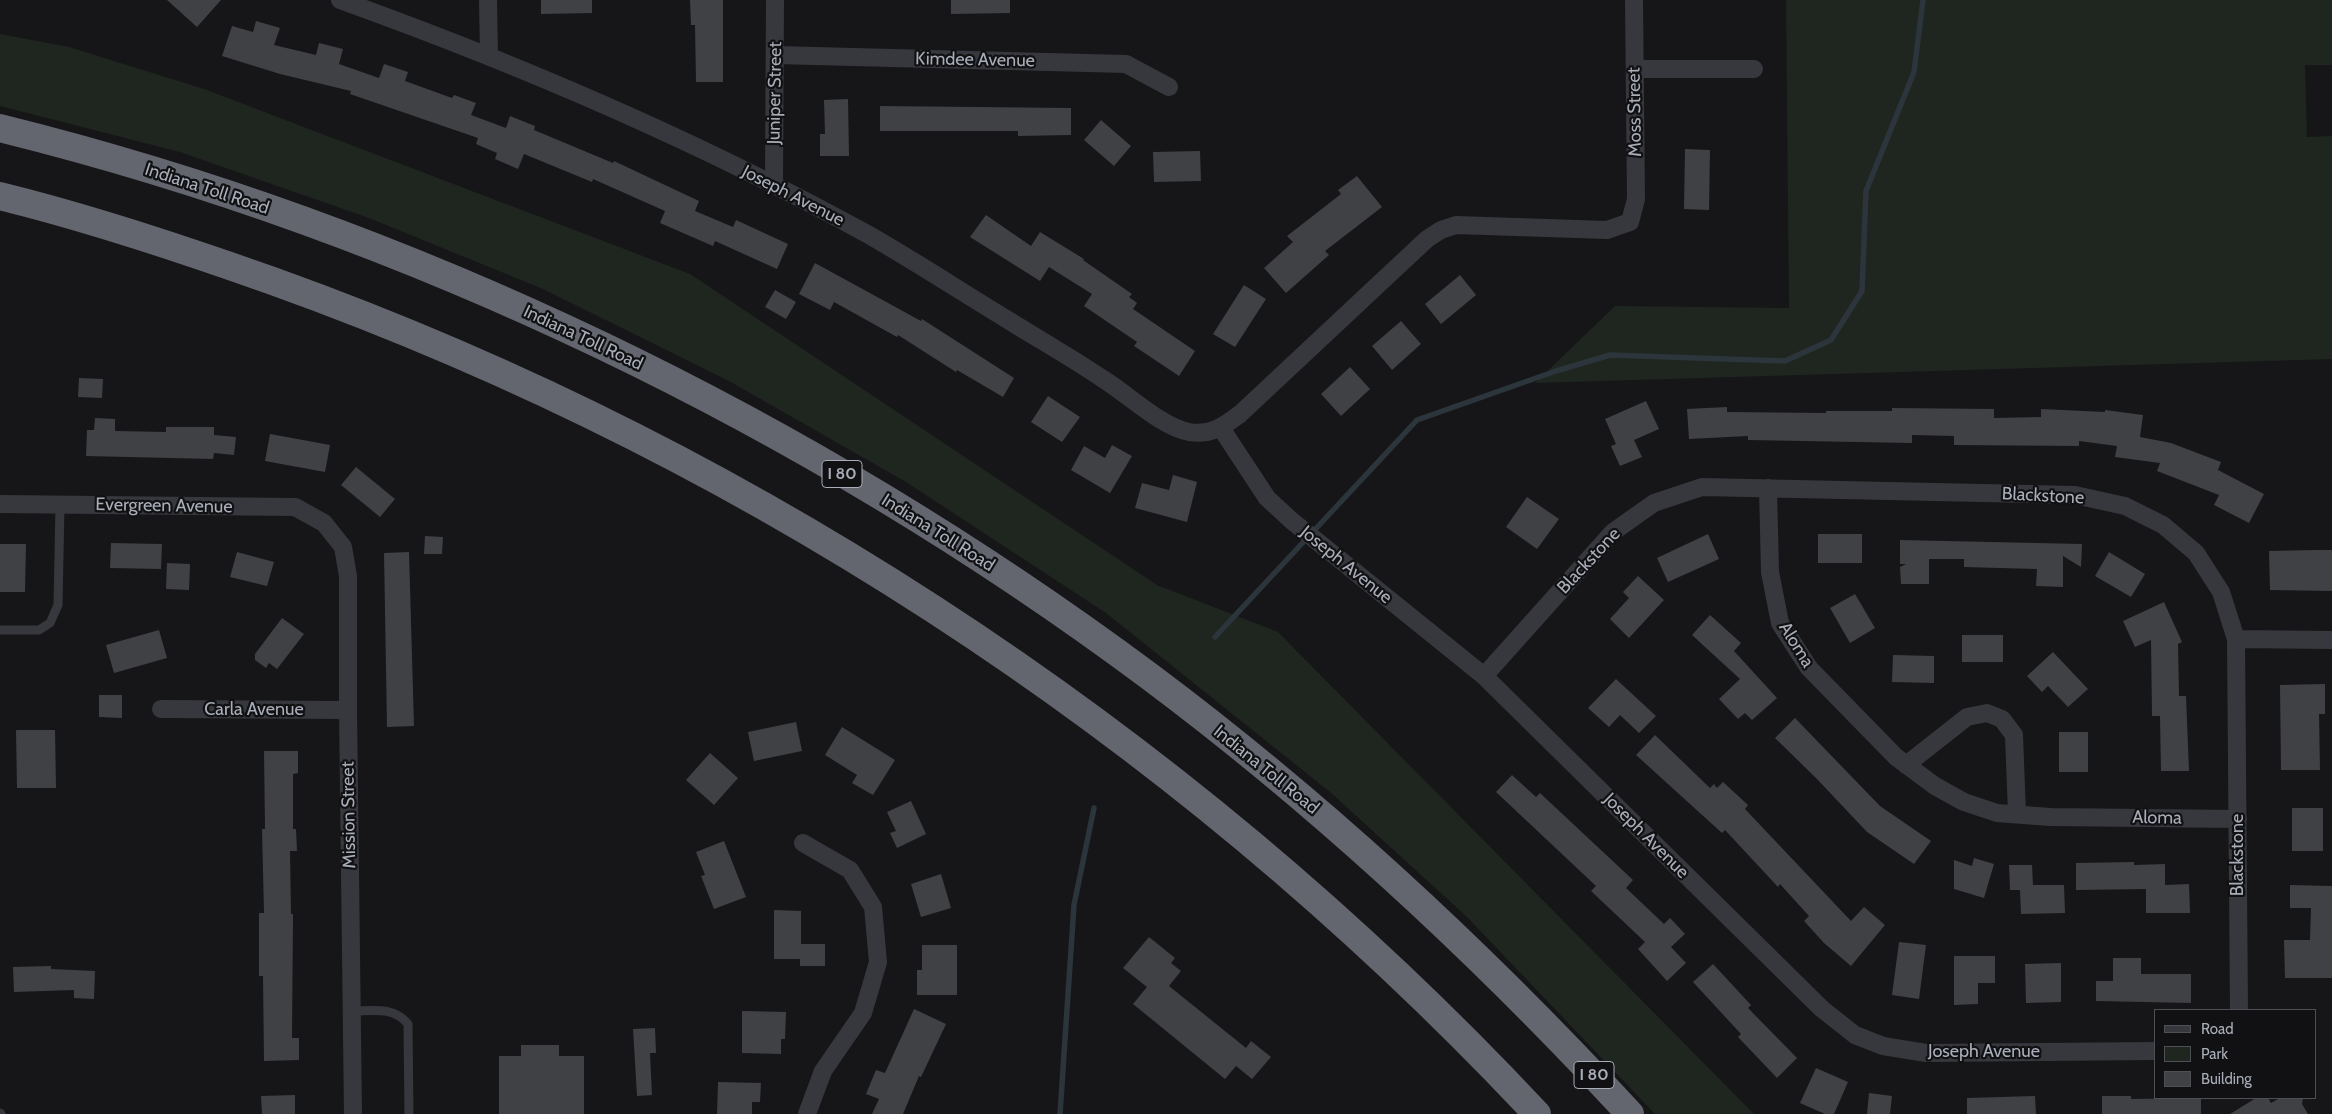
<!DOCTYPE html>
<style>
body{margin:0}
#map{position:relative;width:2332px;height:1114px;overflow:hidden;background:#161618;font-family:Cabin,sans-serif}
canvas{display:block}
.legend{position:absolute;left:2154px;top:1009px;width:162px;height:90px;box-sizing:border-box;background:#111113;border:1px solid #4d4f55;margin:0;padding:6px 9px;list-style:none;font-size:15px;color:#a8adb8}
.legend li{display:flex;align-items:center;gap:10px;height:25px}
.legend b{width:25px;border:1px solid #4d4f55}
</style>
<div id="map">
<canvas width="2332" height="1114"></canvas>
<ul class="legend">
<li><b style="height:6px;background:#37383d"></b>Road</li>
<li><b style="height:14px;background:#1e261f"></b>Park</li>
<li><b style="height:14px;background:#404145"></b>Building</li>
</ul>
</div>
<script>
const ctx = document.querySelector('canvas').getContext('2d');
ctx.lineJoin = 'round';
function paint(path, color) { ctx.fillStyle = color; ctx.fill(path, 'evenodd'); }
function stroke(path, color, width, dash) { ctx.strokeStyle = color; ctx.lineWidth = width; ctx.lineCap = dash ? 'butt' : 'round'; ctx.setLineDash(dash || []); ctx.stroke(path); }
function drawText(font, color, halo, rows, align = 'center') {
  ctx.font = font + ' Cabin,sans-serif'; ctx.lineWidth = 4.5; ctx.setLineDash([]); ctx.textBaseline = 'middle'; ctx.strokeStyle = halo; ctx.fillStyle = color; for (const [text, x, y, turn = 0] of rows) {
    ctx.save(); ctx.translate(x, y); ctx.rotate((+turn || 0) * Math.PI / 180); ctx.textAlign = isNaN(turn) ? turn : align; if (halo) ctx.strokeText(text, 0, 0); ctx.fillText(text, 0, 0); ctx.restore();
  }
}
paint(new Path2D(`
 M1786,0H2332V65H2305L2307,137L2332,136V359L1535,383L1615,306L1789,308Z
 M0,34L69,47L204,89L690,274L1157,585L1278,632L1754,1114H1655L1466,916L1330,792L1106,613L906,482L729,381L543,289L369,218L180,152L0,106Z`), '#1e261f');
stroke(new Path2D(`
 M1215,637L1417,420L1556,371L1610,355L1785,361L1831,340L1862,291L1866,191L1914,72L1923,0
 M1060,1114L1074,905L1094,808`), '#2c353c', 5.5);
paint(new Path2D(`
 M167,0H221L197,27Z
 M541,0H592V13L541,14Z
 M690,0H723V82H696L695,25H691Z
 M951,0H1010V13L951,14Z
 M256,21L280,28L274,45L316,55L319,43L343,49L339,64L379,78L384,64L408,72L405,81L452,98L454,95L476,103L471,115L506,128L510,116L535,126L534,130L613,163L614,161L699,201L695,211L733,227L736,220L788,244L777,269L715,241L713,246L660,223L665,211L593,179L592,182L524,154L518,169L495,159L497,153L476,144L478,138L350,94L351,91L280,74L222,56L232,26L253,32Z
 M848,99L849,156H820V134H825L824,100Z
 M880,106L1071,108V135L1018,136V131H880Z
 M1101,120L1131,146L1114,166L1084,140Z
 M1685,149L1710,150L1709,210L1684,209Z
 M1200,151L1201,181L1154,182L1153,152Z
 M1357,176L1382,207L1325,251L1329,255L1286,293L1264,268L1293,242L1287,236L1341,194L1338,190Z
 M986,215L1031,246L1040,232L1084,259L1083,260L1132,294L1129,297L1137,303L1133,309L1195,351L1179,376L1134,346L1137,342L1084,306L1092,294L1049,267L1040,281L970,237Z
 M815,263L921,321L922,319L1014,378L1003,397L957,370L956,372L898,335L897,337L834,302L830,310L799,294Z
 M1460,275L1476,295L1441,324L1425,304Z
 M1244,285L1266,299L1235,347L1213,334Z
 M775,290L796,302L786,319L765,307Z
 M1401,321L1421,344L1392,370L1372,346Z
 M1350,367L1370,389L1341,416L1321,394Z
 M79,378L103,379L102,398L78,397Z
 M1048,396L1080,417L1062,442L1031,422Z
 M1646,401L1659,429L1634,440L1642,457L1620,466L1611,446L1616,444L1605,419Z
 M1727,407V412L1826,413V411H1892V408L1994,409V418L2041,417V409L2105,412V410L2143,415L2140,437L2171,443L2221,462L2218,470L2264,494L2249,523L2214,505L2219,495L2157,471L2160,463L2115,457L2117,446L2079,441V446L1954,445V436L1912,435V443L1748,440V436L1689,439L1687,409Z
 M95,418L115,419V431L166,432V427H214V435L236,437L234,455L214,453L213,459L86,456L87,430H94Z
 M270,434L330,445L325,472L265,461Z
 M1112,445L1132,456L1110,493L1071,470L1084,446L1105,458Z
 M356,467L395,499L380,517L341,485Z
 M1173,475L1197,482L1187,522L1135,508L1142,483L1169,490Z
 M1527,497L1559,519L1537,549L1506,527Z
 M1708,534L1719,559L1668,582L1657,558Z
 M1818,534H1862V563H1818Z
 M425,536L443,537L442,554H424Z
 M1900,540L2082,544L2081,567L2063,556V587L2036,586L2037,569L1964,567V559H1929V584H1901L1900,567L1906,564H1900Z
 M111,543L162,544L161,569L110,568Z
 M0,544H26L25,592H0Z
 M2315,550H2332V591L2270,590L2269,551Z
 M237,552L274,562L267,586L230,577Z
 M409,552L414,726L387,727L384,553Z
 M2109,552L2145,574L2131,597L2095,576Z
 M167,563L190,564L189,590L166,589Z
 M1638,576L1664,600L1629,638L1610,619L1629,598L1623,592Z
 M1855,594L1875,628L1850,643L1830,608Z
 M2164,602L2182,642L2178,644L2179,696H2186L2189,771H2161L2160,716H2152L2151,640L2135,647L2123,621Z
 M1710,615L1741,643L1734,651L1777,698L1752,720L1745,713L1738,719L1719,699L1740,679L1692,635Z
 M282,618L304,634L277,669L269,663L266,668L255,660V654Z
 M159,630L167,658L114,673L106,645Z
 M1962,635H2003V662H1962Z
 M2053,652L2088,689L2068,707L2048,686L2042,692L2027,676Z
 M1893,655L1934,656V683L1892,682Z
 M1616,679L1656,716L1639,733L1620,715L1609,727L1588,708Z
 M2325,684V714H2319L2320,770H2281L2280,685Z
 M99,695H122V718L99,717Z
 M1795,718L1880,806L1931,841L1914,864L1867,832L1817,779L1775,738Z
 M796,722L802,751L754,761L748,732Z
 M842,727L895,760L873,795L852,783L857,775L825,755Z
 M16,730H55L56,788H17Z
 M2059,732H2088V772H2059Z
 M1655,735L1710,788L1714,784L1717,788L1723,782L1748,805L1745,809L1851,921L1864,907L1885,925L1851,966L1824,943L1804,921L1809,916L1780,884L1778,887L1725,830L1722,833L1636,755Z
 M264,751H298V773L293,774V829H296L297,851H290L291,914H293L292,1038H299V1060L264,1061L263,976H259V913H264L262,829H265Z
 M710,753L738,778L714,805L686,780Z
 M1512,775L1536,797L1540,793L1633,880L1626,888L1664,924L1670,918L1685,934L1671,947L1686,963L1667,981L1638,949L1645,942L1591,891L1596,886L1496,792Z
 M911,801L926,834L897,848L890,833L896,831L887,812Z
 M2292,808H2323V851H2292Z
 M724,841L746,897L714,909L701,876L705,875L696,852Z
 M1974,858L1994,864L1984,898L1954,889V860L1972,866Z
 M2134,862V865L2165,864V885L2189,884L2190,913H2146V889L2076,890V863Z
 M2009,865H2032L2033,885H2064L2065,913L2021,914L2020,890H2010Z
 M941,874L951,908L921,917L911,884Z
 M2290,885L2332,886V978H2285L2284,940H2310L2311,908H2290Z
 M774,910L801,911V944H825V966H800V959H774Z
 M1149,937L1175,958L1171,963L1181,971L1169,986L1246,1048L1251,1041L1271,1057L1252,1079L1236,1066L1225,1079L1133,1004L1147,987L1123,968Z
 M1899,942L1926,945L1919,999L1892,995Z
 M922,945H957V995H917V970H922Z
 M1954,956H1995V983H1978V1004L1954,1005Z
 M2113,958H2141V974H2191V1003L2096,1001V981H2113Z
 M2061,963V1002L2026,1003L2025,964Z
 M1713,964L1751,1005L1748,1008L1797,1058L1777,1078L1738,1037L1741,1034L1693,982Z
 M51,966V969L95,971L94,999L74,998V990L14,992L13,967Z
 M914,1009L946,1024L921,1077L919,1076L903,1114H872L879,1099L866,1094L876,1070L885,1073Z
 M742,1011L786,1012L785,1039H781V1054L742,1053Z
 M655,1028L656,1053H650L652,1095L637,1096L633,1029Z
 M521,1045H559V1056H584V1114H499V1056H521Z
 M1816,1068L1848,1082L1834,1114H1825L1800,1103Z
 M718,1082L761,1083L760,1102H752V1114H717Z
 M1869,1093L1892,1096L1890,1114H1867Z
 M295,1095V1114H262L261,1096Z
 M2035,1096L2036,1114H1967V1098Z
 M2102,1096H2131V1099L2201,1098V1114H2102Z
 M2256,1098H2268L2271,1103L2280,1098H2303L2302,1104L2308,1114H2230Z`), '#404145');
stroke(new Path2D(`
 M0,630H39L50,623L58,605L60,505
 M352,1011C373,1011 394,1006 408,1024L409,1114
 M0,1113L1,1114`), '#37383d', 9);
stroke(new Path2D(`
 M340,0C521,65 700,142 869,235C916,262 962,292 1008,320C1040,340 1072,358 1103,379C1129,395 1160,426 1189,432C1210,436 1224,426 1240,414L1427,239L1441,230L1456,225L1607,230L1630,222L1636,199L1634,0
 M488,0L489,56
 M775,55L1126,64L1169,87
 M1635,69H1754
 M774,185L775,0
 M1221,428L1267,498L1292,521L1484,676L1822,1009L1855,1035L1883,1046L1926,1053L2156,1051
 M1768,488L1770,572L1780,623L1809,668L1896,757L1935,786L1964,802L1997,813L2050,817L2238,819
 M0,504L295,507L324,523L343,547L348,576V710L353,1114
 M2236,639L2332,640
 M1484,676L1613,532L1654,503L1702,487L2075,495L2125,506L2163,525L2196,553L2221,592L2236,639L2239,1010
 M161,709L348,710
 M1906,765L1967,717L1987,713L2002,719L2014,735L2017,814
 M803,843L850,870L873,907L878,962L863,1013L823,1071L807,1114`), '#37383d', 18);
stroke(new Path2D(`
 M0,128C412,230 809,423 1149,676C1323,806 1483,955 1630,1114
 M0,196C77,215 152,239 227,265C725,435 1177,730 1537,1114`), '#63666e', 28);
for (const [x, y, w] of [
 [842,474,40],
 [1594,1075,40]
]) { const box = new Path2D(); box.roundRect(x - w / 2, y - 13.5, w, 27, 4); ctx.fillStyle = '#111113'; ctx.fill(box); stroke(box, '#a8adb8', 1); }
drawText('bold 16px', '#a8adb8', null, [
 ["I 80",842,474],
 ["I 80",1594,1075]
]);
drawText('18px', '#a8adb8', '#111113', [
 ["Kimdee Avenue",975,60,1],
 ["Juniper Street",775,93,-89],
 ["Moss Street",1635,112,-91],
 ["Indiana Toll Road",207,189,18],
 ["Joseph Avenue",793,196,27],
 ["Indiana Toll Road",583,338,25],
 ["Blackstone",2043,496,3],
 ["Evergreen Avenue",164,506,1],
 ["Indiana Toll Road",938,533,32],
 ["Blackstone",1589,561,-47],
 ["Joseph Avenue",1346,565,39],
 ["Aloma",1796,645,58],
 ["Carla Avenue",254,710],
 ["Indiana Toll Road",1266,770,39],
 ["Mission Street",349,815,-91],
 ["Aloma",2157,818,1],
 ["Joseph Avenue",1646,836,45],
 ["Blackstone",2238,855,-90],
 ["Joseph Avenue",1984,1052]
]);
</script>
